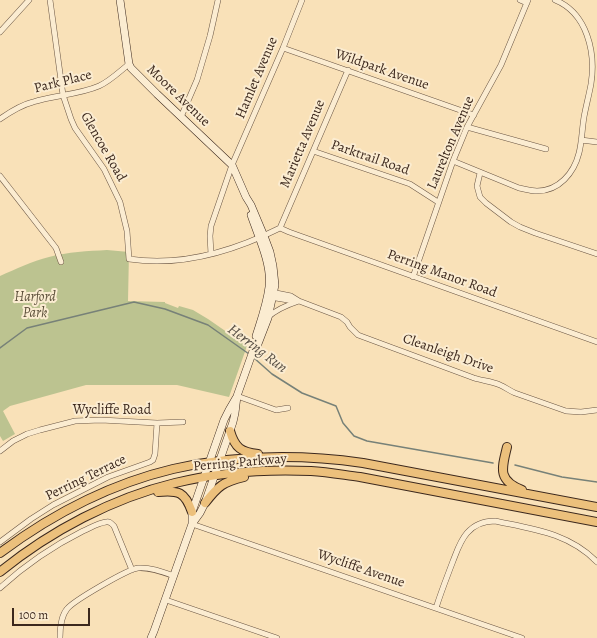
<!DOCTYPE html>
<style>
body{margin:0}
#map{position:relative;width:597px;height:638px;overflow:hidden;background:#f9e1b8;font-family:Alegreya,serif}
canvas{display:block}
.scale{position:absolute;left:12px;top:608px;width:78px;height:18px;box-sizing:border-box;border:2px solid #3c281d;border-top:0;padding-left:5px;font-size:12px;line-height:14px;white-space:nowrap;color:#3c281d;-webkit-text-stroke:3px #fbecd1;paint-order:stroke}
</style>
<div id="map">
<canvas width="597" height="638"></canvas>
<div class="scale">100 m</div>
</div>
<script>
const ctx = document.querySelector('canvas').getContext('2d');
ctx.lineJoin = 'round';
function paint(path, color) { ctx.fillStyle = color; ctx.fill(path, 'evenodd'); }
function stroke(path, color, width, dash) { ctx.strokeStyle = color; ctx.lineWidth = width; ctx.lineCap = dash ? 'butt' : 'round'; ctx.setLineDash(dash || []); ctx.stroke(path); }
function drawText(font, color, halo, rows, align = 'center') {
  ctx.font = font + ' Alegreya,serif'; ctx.lineWidth = 4; ctx.setLineDash([]); ctx.textBaseline = 'middle'; ctx.strokeStyle = halo; ctx.fillStyle = color; for (const [text, x, y, turn = 0] of rows) {
    ctx.save(); ctx.translate(x, y); ctx.rotate((+turn || 0) * Math.PI / 180); ctx.textAlign = isNaN(turn) ? turn : align; if (halo) ctx.strokeText(text, 0, 0); ctx.fillText(text, 0, 0); ctx.restore();
  }
}
paint(new Path2D(`
 M107,250L129,252L128,301L165,302V303L178,308L179,306L193,310L208,319L247,346L229,397L177,385H86L10,406L3,411L15,434L3,441L0,436V276C16,269 32,261 49,257C68,252 88,251 107,250Z`), '#bcc390');
stroke(new Path2D(`
 M0,348L27,328L134,302L165,309L208,325L249,354
 M254,358L272,374L302,393L336,406L343,423L354,436L367,441L493,463
 M515,465L562,477L597,482`), '#778178', 1.5);
const street = new Path2D(`
 M50,0L63,95L71,119L75,128L104,169L120,202L127,231L129,259C181,267 234,251 280,228
 M520,0L527,3
 M0,32L29,0
 M283,48L474,115
 M181,117L197,80L210,36L218,0
 M0,119C10,112 21,105 33,102C54,95 78,95 99,86C110,81 119,72 129,64
 M467,127L546,149
 M581,140L597,142
 M313,151L410,184L438,202
 M453,161L519,188C525,189 531,191 537,191C559,191 574,173 579,153C582,141 582,129 584,117C586,106 589,95 591,84C596,52 587,13 555,0
 M480,173L477,186L480,197L486,203L511,222L520,227L535,233L597,254
 M0,176L56,248L61,262
 M280,228L289,232L597,342
 M280,228L348,70
 M211,254L210,236L211,226L232,165L283,48L302,0
 M413,277L453,161L467,127L501,65L528,0
 M271,292L291,296L299,301L341,317L347,322L350,327L358,335L474,378C483,381 492,381 500,385C505,387 510,391 515,393L566,411L581,412L597,410
 M270,297L294,301
 M268,317C277,309 287,305 299,301
 M237,396L276,410L288,408
 M0,451L13,441L27,434L40,430L75,421L101,420L157,423L183,422
 M192,524L522,638
 M0,542L31,519L53,505L108,477L150,462L153,460L155,454L157,423
 M0,588C25,565 53,546 83,531C90,528 98,523 106,522C109,521 111,523 114,526L132,570
 M166,600L277,638
 M436,608C441,592 447,577 453,561C457,551 460,541 467,533C474,525 484,521 495,521C533,529 569,533 597,562
 M60,638C60,629 61,616 67,609C73,601 128,569 138,568C150,567 163,572 174,576`);
const secondary = new Path2D(`
 M120,0L129,64L131,68L157,94L232,165L246,197L251,205L264,236L270,252L273,266L275,285L268,318L256,349L253,351
 M251,215C258,236 272,264 269,287C267,304 261,320 256,336
 M192,524L200,513L205,503L233,422L235,413L237,396L253,351V347
 M151,638L154,631L192,524V512L209,463L224,420L229,410L236,398`);
const primary = new Path2D(`
 M230,431C235,448 241,452 258,454
 M507,447C502,468 497,480 522,490
 M158,492C179,490 185,492 192,512
 M205,503C218,486 223,482 244,477
 M0,553C51,515 110,484 173,469C235,455 300,454 363,463L597,507
 M0,572C50,531 113,498 175,483C220,472 266,469 311,471C328,472 344,475 360,477L597,522`);
stroke(street, '#6b5644', 6);
stroke(secondary, '#3c281d', 8);
stroke(primary, '#3c281d', 10);
stroke(street, '#fbecd1', 5);
stroke(secondary, '#fbecd1', 7);
stroke(primary, '#ecc07c', 8);
drawText('14px', '#3c281d', '#fbecd1', [
 ["Wildpark Avenue",382,70,19],
 ["Hamlet Avenue",257,78,-67],
 ["Park Place",63,82,-14],
 ["Moore Avenue",178,96,44],
 ["Laurelton Avenue",451,143,-67],
 ["Marietta Avenue",303,144,-67],
 ["Glencoe Road",103,147,60],
 ["Parktrail Road",370,158,19],
 ["Perring Manor Road",442,274,20],
 ["Cleanleigh Drive",448,354,19],
 ["Wycliffe Road",112,411],
 ["Perring Parkway",240,463,-5],
 ["Perring Terrace",86,478,-26],
 ["Wycliffe Avenue",361,569,19]
]);
drawText('italic 14px', '#5c4f3a', '#fbecd1', [
 ["Harford",35,298],
 ["Park",35,314]
]);
drawText('italic 15px', '#554d43', '#fbecd1', [
 ["Herring Run",257,349,37]
]);
</script>
